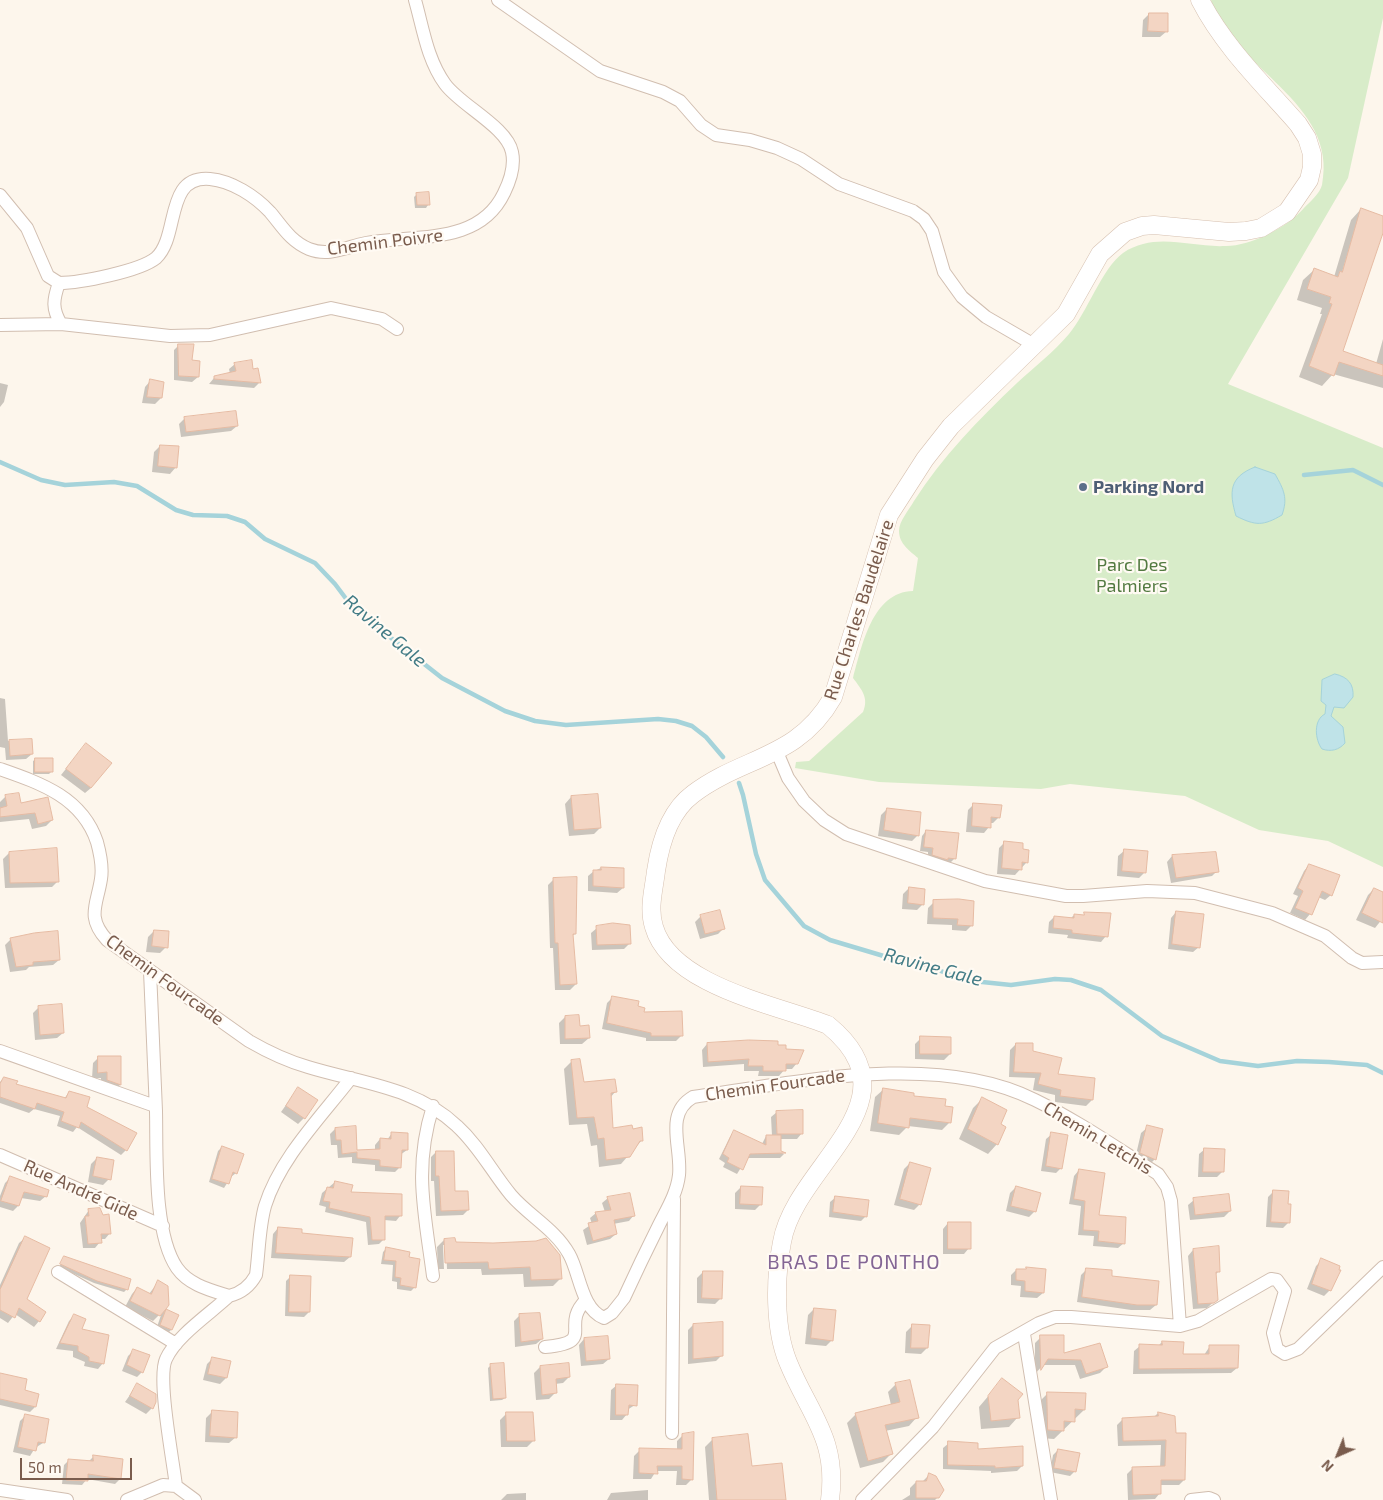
<!DOCTYPE html>
<meta charset="utf-8">
<style>
body{margin:0}
#map{position:relative;width:1383px;height:1500px;overflow:hidden;background:#fdf6ec;font-family:"Exo 2",sans-serif}
canvas{display:block}
.north{position:absolute;left:1313px;top:1430px;width:50px;height:50px;-webkit-text-stroke:4px #fffaf3;paint-order:stroke;rotate:224deg;font-size:14px;font-weight:700;line-height:20px;text-align:center;color:#7a5c4d}
.north::after{content:'';display:block;margin:auto;width:18px;height:22px;background:#7a5c4d;clip-path:polygon(50% 0,100% 100%,50% 72%,0 100%)}
.scale{position:absolute;left:20px;top:1458px;width:112px;height:22px;box-sizing:border-box;border:2px solid #7a5c4d;border-top:0;padding-left:6px;font-size:15px;line-height:18px;white-space:nowrap;color:#7a5c4d;-webkit-text-stroke:4px #fffaf3;paint-order:stroke}
</style>
<div id="map">
<canvas width="1383" height="1500"></canvas>
<div class="north">N</div>
<div class="scale">50 m</div>
</div>
<script>
const ctx = document.querySelector('canvas').getContext('2d');
ctx.lineJoin = 'round';
function paint(path, color) { ctx.fillStyle = color; ctx.fill(path, 'evenodd'); }
function stroke(path, color, width, dash) { ctx.strokeStyle = color; ctx.lineWidth = width; ctx.lineCap = dash ? 'butt' : 'round'; ctx.setLineDash(dash || []); ctx.stroke(path); }
function drawText(font, color, halo, rows, align = 'center') {
  ctx.font = font + ' "Exo 2",sans-serif'; ctx.lineWidth = 4.5; ctx.setLineDash([]); ctx.textBaseline = 'middle'; ctx.strokeStyle = halo; ctx.fillStyle = color; for (const [text, x, y, turn = 0] of rows) {
    ctx.save(); ctx.translate(x, y); ctx.rotate((+turn || 0) * Math.PI / 180); ctx.textAlign = isNaN(turn) ? turn : align; if (halo) ctx.strokeText(text, 0, 0); ctx.fillText(text, 0, 0); ctx.restore();
  }
}
paint(new Path2D(`
 M1211,0H1383V18L1348,178L1228,384L1383,448V867L1328,841L1259,830L1185,796L1070,784L1041,789L879,782L795,768L796,762L809,761L863,712C869,698 862,690 853,678C862,646 872,592 913,591L918,558C910,551 899,544 899,531C899,521 909,510 914,501C942,457 979,419 1017,383C1034,367 1054,352 1069,334C1087,313 1102,268 1123,253C1156,231 1190,248 1226,246C1251,246 1288,227 1304,208C1310,202 1320,193 1322,185C1339,102 1232,69 1211,0Z`), '#d8ecc9');
const water = new Path2D(`
 M1255,467L1275,474C1284,490 1288,498 1282,515C1263,526 1256,526 1236,516C1229,492 1229,477 1255,467Z
 M1335,674C1348,677 1354,684 1353,697L1344,708L1334,707L1331,716L1343,727L1345,743C1339,750 1331,752 1322,749C1315,740 1313,720 1325,714L1326,705L1321,701L1322,680Z`);
paint(water, '#bfe3e8');
stroke(water, '#a5d3da', 1);
paint(new Path2D(`
 M1149,14L1167,31L1160,37H1142L1143,20Z
 M417,194L428,205L426,208H415L414,197Z
 M1361,209L1383,217V229L1341,352L1376,364L1383,339V388L1333,374L1322,386L1299,377L1322,314H1320L1322,308L1297,300L1303,280L1314,270L1334,277L1351,220Z
 M179,345L191,361L198,377L192,382L174,380V350Z
 M235,364L252,370L257,369L259,383L254,388L209,384L214,378L230,374L229,369Z
 M151,380L161,398L155,404L142,403L145,387Z
 M0,383L8,385L4,402L0,407Z
 M185,418L237,426L231,431L181,437L179,424Z
 M160,446L176,467L170,474L152,472L154,452Z
 M0,698L5,699L8,741L31,740L32,754L26,759L6,760L5,748L0,747Z
 M81,750L91,788L85,793L61,775Z
 M36,759L52,771L49,774H33V761Z
 M6,796L19,805L52,820L46,826L32,829L29,819L0,822V802Z
 M571,797L600,828L594,834L569,836L565,804Z
 M974,804L999,817L993,823H990L989,827L984,833L966,832L968,810Z
 M887,809L918,835L912,841L878,836L881,815Z
 M926,831L955,858L950,863L928,859V852L920,851L922,836Z
 M1005,842L1022,850L1026,863L1015,875L997,874L999,848Z
 M1124,851L1144,873L1139,878L1117,876L1118,856Z
 M9,853L58,881L52,887L5,888L3,859Z
 M1172,856L1217,871L1212,876L1171,883L1167,862Z
 M1309,865L1331,895L1325,900L1318,897L1310,914L1305,920L1290,913L1298,896L1293,894L1304,871Z
 M601,868L623,888L617,893L588,891V876L594,871Z
 M554,879L575,934L572,936L576,984L570,990H555L553,948H550L548,885Z
 M909,888L923,904L917,910L902,909L903,894Z
 M1374,889L1383,893V918L1375,928L1356,920L1368,895Z
 M934,902L972,925L966,931L952,930V925L927,924L928,908Z
 M1176,912L1199,947L1193,952L1168,949L1171,918Z
 M1085,914L1106,936L1101,942L1067,938L1068,935L1048,933L1049,922L1054,917L1071,918L1074,915L1083,916Z
 M701,916L724,928L718,934L700,939L695,922Z
 M597,928L629,944L624,949L592,950L591,933Z
 M154,931L166,947L160,953L146,952L148,937Z
 M11,939L59,960L53,965L29,967L26,970L10,972L5,945Z
 M613,997L637,1007L643,1013L682,1035L676,1041H646V1038L602,1029L607,1003Z
 M39,1007L63,1033L57,1038L35,1040L33,1013Z
 M565,1017L589,1038L582,1044H560L559,1023Z
 M921,1038L950,1054L944,1060L915,1059V1044Z
 M707,1044L777,1046L785,1051L797,1063L792,1069H785L779,1076H758L759,1071H744V1064L703,1067L702,1050Z
 M1016,1044L1032,1052L1057,1075L1092,1100L1086,1106L1055,1102V1095L1033,1090L1035,1078L1009,1077L1010,1050Z
 M99,1057H120V1085L114,1091L101,1086V1078H92L93,1063Z
 M572,1061L583,1083L615,1092L610,1098L612,1129L632,1130L642,1140L621,1164L599,1167L597,1145L591,1146L587,1124L569,1125L564,1069Z
 M4,1078L15,1085L64,1099L69,1092L126,1150L121,1155L77,1127L73,1132L57,1126L60,1116L34,1109L29,1113L0,1103V1082Z
 M298,1088L304,1118L298,1124L281,1112Z
 M884,1089L944,1107L950,1122L942,1130L908,1126L899,1135L870,1131L875,1097Z
 M982,1099L997,1144L988,1154L959,1139L973,1108Z
 M777,1112L802,1133L797,1139H780V1152L784,1154L780,1158H747L737,1174L723,1167L725,1163L719,1159L730,1137L734,1132L762,1144L766,1136H772L771,1117Z
 M1148,1127L1155,1159L1149,1165L1135,1159L1141,1133Z
 M335,1129L356,1151H375V1145L380,1139L387,1140L392,1133L407,1150L400,1155V1167L395,1172L375,1171V1165L352,1163V1157L338,1158L337,1145H331L330,1134Z
 M1052,1134L1061,1168L1056,1173L1041,1171L1046,1139Z
 M222,1147L236,1173L231,1177L224,1188L209,1182L218,1151Z
 M1205,1149L1222,1172L1217,1177H1198L1199,1154Z
 M436,1152L454,1192L468,1210L463,1215L436,1216L434,1181H431V1157Z
 M97,1158L109,1179L103,1185L88,1182L91,1164Z
 M910,1163L920,1204L914,1210L894,1205L904,1169Z
 M1079,1170L1098,1216L1124,1243L1118,1248L1093,1246L1094,1236L1078,1235L1081,1206L1069,1204L1074,1176Z
 M10,1178L46,1196L40,1201L21,1198L18,1206L13,1211L0,1207V1196L5,1183Z
 M335,1182L350,1193L400,1216L396,1221L384,1220V1239L379,1244L368,1245L366,1222L325,1212L326,1207L319,1205L322,1193Z
 M741,1187L761,1204L755,1210L735,1209V1193Z
 M1016,1187L1035,1211L1029,1217L1006,1211L1010,1193Z
 M1274,1191L1286,1205L1289,1222L1283,1228L1266,1227L1268,1197Z
 M836,1197L866,1216L861,1221L829,1217L830,1202Z
 M608,1198L634,1215L629,1221L613,1224L616,1234L610,1239L587,1245L583,1230L592,1224L590,1218L596,1213L605,1212L602,1203Z
 M1194,1200L1230,1211L1224,1217L1190,1220L1188,1205Z
 M89,1210L110,1233L105,1239H100V1242L95,1248H83L80,1223Z
 M948,1223L969,1248L964,1254H943V1229Z
 M278,1228L300,1234L350,1257L344,1262L271,1258L273,1234Z
 M25,1238V1299L39,1321L34,1327L15,1314L8,1323L0,1318V1285L19,1243Z
 M444,1240L455,1244H493L561,1278L553,1286L524,1287L523,1274L482,1275L481,1269H438L437,1247ZM443,1245H446L447,1269H444Z
 M387,1248L408,1258L415,1287L411,1291L397,1289V1282L392,1281L393,1265L381,1264L383,1252Z
 M1193,1250L1218,1272L1215,1275L1217,1299L1207,1308L1193,1309L1188,1256Z
 M64,1258L127,1289L124,1292L94,1283L59,1267Z
 M1322,1260L1330,1290L1324,1296L1307,1289L1316,1266Z
 M1087,1269L1110,1277L1156,1305L1150,1310H1131L1077,1302L1081,1275Z
 M1016,1270L1043,1293L1037,1298L1020,1297L1021,1286L1011,1285V1275Z
 M703,1272L721,1298L715,1304L697,1303V1278Z
 M291,1276L309,1312L304,1317L285,1316L286,1281Z
 M158,1282L164,1309L178,1315L171,1330L166,1335L156,1330L162,1312L153,1321L125,1307L132,1294L137,1288L149,1294Z
 M814,1309L832,1340L826,1346L805,1344L808,1315Z
 M75,1315L80,1330L103,1363L98,1369L84,1366L85,1362L73,1357V1351L56,1349L69,1321Z
 M520,1315L542,1339L536,1344L515,1347L514,1321Z
 M693,1325L721,1356L716,1361L688,1364V1330Z
 M912,1326L927,1348L921,1354L905,1353L906,1332Z
 M1041,1337L1063,1355L1106,1367L1100,1373L1080,1379L1075,1365H1043L1035,1374V1343Z
 M584,1339L609,1359L603,1364L581,1366L579,1345Z
 M1162,1342L1181,1356L1204,1355L1210,1346L1237,1368L1231,1373L1133,1374L1134,1351L1140,1346H1158Z
 M134,1350L142,1372L137,1377L122,1371L128,1356Z
 M213,1358L226,1378L220,1384L203,1380L207,1364Z
 M491,1365L505,1398L502,1400L490,1401L488,1368Z
 M540,1367L569,1377L563,1383L555,1384V1393L549,1399L536,1400L534,1373Z
 M0,1374L35,1407L30,1412L0,1405Z
 M1002,1380L1017,1400L1018,1417L1009,1427L981,1429L979,1407Z
 M896,1384L917,1417L909,1426L885,1431L891,1454L883,1462L860,1468L847,1423L856,1414L891,1405L888,1392Z
 M137,1385L152,1408L146,1414L125,1402Z
 M617,1385L635,1405L627,1410V1414L622,1420H610L611,1390Z
 M1048,1393L1084,1410L1054,1439L1040,1438L1039,1402Z
 M212,1412L236,1437L229,1443L205,1442L206,1418Z
 M1158,1413L1174,1435L1184,1480L1179,1485H1160V1493L1155,1499L1128,1500L1127,1474L1132,1469L1160,1468L1161,1445L1118,1446L1117,1425L1122,1420L1154,1417Z
 M506,1414L533,1441L527,1447H501L500,1420Z
 M25,1416L43,1443L35,1448L30,1456L13,1452L20,1421Z
 M683,1435L692,1479L686,1485H676L677,1471H656L651,1479H633L634,1456L640,1450H677V1441Z
 M713,1439L751,1467L785,1500H709L705,1447Z
 M949,1443L976,1450L1022,1466L1017,1471L991,1473V1471L943,1469V1448Z
 M1058,1450L1075,1471L1070,1476L1050,1472L1053,1455Z
 M94,1456L121,1460L120,1479L115,1484L87,1479L82,1485L62,1484L64,1465L69,1460L89,1461Z
 M929,1475L938,1497L935,1500H902L910,1495V1488L916,1482H922Z
 M648,1490V1500H607L611,1493Z
 M526,1493V1500H501L507,1494Z`), '#0003');
stroke(new Path2D(`
 M0,462L41,480L65,485L114,482L137,486L176,510L193,515L227,516L245,522L265,539L315,563L335,584L353,608L442,678L505,711L535,721L566,725L658,719L676,721L692,726L706,737L723,757
 M1304,475L1353,470L1383,485
 M739,783L743,795L756,854L765,880L804,926L830,940L887,957L926,965L963,980L1011,985L1055,979L1071,980L1101,990L1162,1036L1220,1061L1258,1066L1297,1061L1329,1062L1367,1065L1383,1073`), '#a5d3da', 4.5);
const building = new Path2D(`
 M1149,13H1168V32L1148,31Z
 M429,192L430,205H417L416,193Z
 M1361,208L1383,216V233L1343,351L1383,365V376L1339,362L1334,376L1309,366L1332,304L1329,303L1331,297L1307,289L1314,268L1338,277L1340,271L1342,272Z
 M178,344H194L192,360L200,361L199,377L179,376Z
 M252,360L253,369L258,368L261,383L214,379V376L236,371L234,363Z
 M150,379L164,382L162,398L147,397Z
 M236,411L238,426L186,432L184,417Z
 M160,445L179,446L177,468L158,466Z
 M32,739L33,754L10,756L9,740Z
 M86,743L112,763L91,788L66,769Z
 M35,758H53V772H35Z
 M19,793L21,803L48,797L53,820L38,824L35,813L0,817V808L7,806L5,795Z
 M598,794L601,828L574,830L571,796Z
 M973,803L1002,805L1000,818L991,817V828L972,826Z
 M887,808L921,812L919,836L884,830Z
 M926,830L959,833L956,859L948,858V860L932,855L933,848L924,847Z
 M1004,841L1023,843V849L1029,850L1028,863L1022,862V870L1002,868Z
 M57,848L59,882L10,883L9,852Z
 M1124,849L1148,851L1146,873L1122,871Z
 M1216,852L1219,872L1176,878L1172,855Z
 M1309,864L1340,875L1332,896L1322,891L1312,915L1295,908L1303,891L1298,888Z
 M601,867L624,868V888L593,886V870H601Z
 M577,877L576,934H573L577,984L560,985L558,943H555L553,878Z
 M909,887L925,889L924,905L908,903Z
 M1374,888L1383,892V923L1362,913Z
 M959,899L974,901L973,926L957,925L958,919L933,918V900Z
 M720,910L725,929L705,934L700,915Z
 M1176,911L1204,914L1200,948L1172,944Z
 M1084,912L1111,913L1108,937L1072,933V930L1053,928L1054,916L1074,918V914L1084,915Z
 M613,923L630,925L631,944L597,945L596,926Z
 M154,930L169,931L168,948L152,946Z
 M58,931L60,960L33,962V965L16,967L10,938L34,933Z
 M612,996L639,1001L638,1006L645,1008L644,1012L682,1011L683,1036H651V1033L607,1023Z
 M62,1004L64,1033L40,1035L38,1006Z
 M579,1015L580,1026L589,1025L590,1038L565,1039V1016Z
 M920,1036L951,1037V1054H920Z
 M749,1040L778,1041V1045H786V1049L804,1050L798,1064H786V1071H763V1066H748L749,1059L708,1062L707,1043Z
 M1016,1043H1033V1051L1062,1058L1058,1074L1095,1078L1093,1100L1060,1096L1061,1090L1038,1084L1041,1073L1014,1072Z
 M98,1056H121V1085L107,1080V1072L98,1073Z
 M580,1059L584,1082L615,1079L617,1092L611,1093L613,1128L632,1125L633,1129L642,1127L643,1141H640L630,1157L606,1160L604,1138L598,1139L594,1117L577,1118L571,1060Z
 M4,1077L18,1081L16,1084L66,1098L69,1091L90,1097L87,1107L137,1133L127,1151L81,1122L79,1128L61,1121L64,1112L37,1103L35,1109L0,1097V1084Z
 M298,1087L318,1100L305,1119L286,1106Z
 M883,1088L914,1093V1096L946,1099L945,1106L953,1107L951,1123L910,1118L909,1128L878,1123Z
 M982,1097L1007,1110L1001,1124L1006,1127L998,1145L968,1129Z
 M803,1110V1134H777L776,1111Z
 M1147,1125L1163,1129L1156,1160L1140,1153Z
 M356,1126L357,1150L380,1149V1138L391,1139V1132L408,1133V1150H402L401,1168L380,1166V1160L357,1158V1152L342,1154L341,1140H336L335,1128Z
 M734,1130L766,1145V1135H781V1151L786,1153L750,1154L743,1170L727,1162L729,1158L723,1154Z
 M1051,1132L1068,1135L1062,1169L1046,1166Z
 M222,1146L244,1154L237,1174L233,1172L229,1184L212,1179Z
 M1204,1148L1225,1149L1224,1172H1203Z
 M436,1151H454L455,1191H468L469,1210L441,1211L439,1176H436Z
 M97,1157L114,1160L111,1180L93,1176Z
 M910,1162L931,1168L921,1205L900,1199Z
 M1079,1169L1105,1173L1099,1215L1126,1217L1125,1244L1098,1241L1099,1231L1083,1230L1085,1201L1074,1199Z
 M10,1176L49,1190L47,1197L24,1192L19,1206L1,1201Z
 M335,1181L353,1185L351,1192L402,1194V1216H385V1240H372L370,1217L329,1208L330,1202L323,1201L327,1187L333,1188Z
 M741,1186L763,1187L762,1205L740,1204Z
 M1016,1186L1041,1193L1036,1212L1011,1206Z
 M1273,1190L1289,1191L1288,1204H1291L1290,1223L1271,1222Z
 M630,1193L635,1216L614,1220L617,1234L593,1241L588,1223L598,1221L595,1212L611,1210L607,1197Z
 M1229,1194L1231,1211L1195,1215L1193,1198Z
 M835,1196L869,1200L867,1217L833,1212Z
 M100,1208L103,1215L109,1214L111,1234H101L102,1243L88,1244L85,1216H89L88,1209Z
 M948,1222H971V1249H948Z
 M278,1227L302,1229V1233L353,1238L351,1257L276,1253Z
 M25,1236L50,1248L27,1299L46,1312L40,1322L19,1308L15,1318L0,1310V1290Z
 M455,1238L456,1242L493,1243L536,1241L546,1238L560,1255L562,1279L531,1280L530,1267L489,1269L488,1262L445,1263L444,1239Z
 M1219,1246L1220,1272H1216L1218,1300L1214,1303L1198,1304L1193,1249Z
 M386,1247L410,1252L409,1257L420,1259L416,1288L400,1285L401,1278L395,1277L396,1261L384,1260Z
 M64,1256L131,1279L128,1290L97,1281L60,1264Z
 M1321,1258L1340,1266L1339,1270H1341L1331,1291L1312,1284Z
 M1026,1267L1046,1269L1044,1293L1025,1291V1281L1016,1280V1269H1026Z
 M1086,1268L1112,1270V1276L1159,1281L1157,1305H1137L1082,1297Z
 M703,1271H723L722,1299L702,1298Z
 M290,1275L311,1276L310,1312H289Z
 M158,1280L168,1286L169,1305L166,1309L179,1315L172,1330L160,1325L166,1309L160,1316L130,1301L137,1287L151,1294Z
 M814,1308L836,1310L833,1341L811,1338Z
 M540,1313L543,1339L521,1342L519,1314Z
 M74,1314L86,1319L82,1329L109,1335L104,1364L89,1361V1357L78,1351V1346L60,1343Z
 M723,1322V1356L693,1359V1324Z
 M912,1324L930,1325L928,1348H911Z
 M1040,1335H1064V1353L1100,1343L1108,1367L1086,1374L1081,1360L1048,1359L1041,1370Z
 M608,1336L610,1359L586,1361L584,1338Z
 M1162,1341L1184,1342L1183,1354H1209V1345H1239L1238,1368L1139,1369V1344L1162,1345Z
 M133,1349L150,1355L143,1373L127,1365Z
 M212,1357L231,1361L227,1378L208,1374Z
 M504,1363L506,1398L493,1399L490,1364Z
 M569,1363L570,1377L556,1379L557,1393L542,1395L540,1366Z
 M0,1373L27,1379L25,1390L39,1394L36,1407L0,1399Z
 M1002,1378L1023,1394L1018,1400L1020,1418L991,1421L988,1396Z
 M910,1380L919,1418L885,1425L893,1454L868,1461L855,1413L900,1402L895,1383Z
 M137,1383L156,1394V1402L153,1409L130,1396Z
 M616,1384L638,1385L637,1406L629,1405L628,1415H616Z
 M1047,1392L1086,1393L1085,1410L1075,1409V1422L1064,1421V1431L1048,1430Z
 M212,1410L238,1412L237,1438L210,1436Z
 M506,1412H533L535,1441H507Z
 M1158,1412L1175,1416L1176,1433H1186L1185,1480H1161V1494L1133,1495L1132,1467L1165,1466L1166,1440L1123,1441L1122,1418L1158,1416Z
 M25,1414L49,1419L45,1443L38,1442L36,1451L18,1447Z
 M694,1432L693,1480L682,1479V1466H657L658,1474L639,1473V1448L682,1449V1434Z
 M748,1434L752,1466L782,1463L786,1500H717L712,1438Z
 M948,1441L978,1443V1449L1023,1446V1466L995,1468V1466L948,1465Z
 M1058,1449L1080,1453L1076,1472L1054,1468Z
 M93,1455L123,1459L121,1479L88,1474V1481L66,1480L68,1459L93,1461Z
 M929,1473L936,1476L944,1490L939,1498H916V1481H926Z`);
paint(building, '#f3d5c3');
stroke(building, '#e6bba3', 1);
const minor = new Path2D(`
 M498,0L600,71L663,92L680,101L701,125L716,135L750,140L777,148L801,159L839,184L913,211L924,219L932,231L944,272L962,297L986,317L1036,346
 M0,195L27,228L48,276L59,283C80,283 140,271 156,258C180,236 164,175 210,179C232,181 255,196 270,212C282,226 290,241 309,249C329,257 346,247 366,243C414,234 479,246 504,193C510,181 515,166 512,152C507,127 460,105 445,84C427,59 423,28 415,0
 M59,283C53,300 52,309 61,324
 M0,325L61,324L170,336L210,335L331,308L382,319L397,329
 M777,752L788,778L804,801L824,820L846,834L985,881L1066,896H1083L1147,891L1195,893L1272,913L1325,936L1352,958L1362,963L1383,962
 M0,769C40,783 82,797 97,842C100,853 103,867 101,879C97,905 86,917 107,940L249,1041C268,1052 287,1061 308,1067C360,1083 416,1087 457,1126C479,1146 492,1172 511,1195C529,1216 555,1229 569,1254C580,1273 581,1309 604,1318L612,1313L624,1298C635,1274 647,1249 659,1225C667,1209 677,1193 679,1175C682,1147 664,1114 693,1097C797,1082 938,1051 1035,1100C1078,1121 1118,1149 1158,1174L1167,1187L1171,1201L1180,1326
 M150,971C152,1018 154,1065 156,1111C157,1153 153,1233 177,1268C189,1285 210,1290 229,1296
 M0,1051L155,1106
 M433,1106C413,1169 425,1214 433,1276
 M0,1155L163,1226
 M58,1272L176,1344
 M1024,1334L1051,1500
 M545,1347C598,1342 559,1327 586,1300
 M672,1433L674,1199
 M176,1486C173,1460 157,1378 166,1359C176,1336 211,1313 229,1296C242,1293 250,1286 256,1275C259,1253 259,1227 265,1206C280,1158 321,1117 351,1078
 M0,1490L67,1500
 M127,1500L163,1485L176,1486L195,1500
 M862,1500L933,1427L995,1348L1039,1323L1055,1317H1071L1180,1326L1198,1321L1271,1279L1277,1280L1285,1291L1273,1333L1277,1349L1285,1354L1298,1349L1383,1267
 M1191,1500L1209,1498L1214,1500`);
const secondary = new Path2D(`
 M830,1500C838,1438 809,1414 788,1362C774,1328 775,1277 782,1242C795,1165 922,1102 828,1025C777,1005 671,986 654,927C648,908 654,889 656,871C660,844 670,811 693,794C743,756 798,759 833,697L889,515L925,459L951,426L1066,314L1100,254L1125,232L1142,226L1154,225L1229,232L1246,231L1261,228L1287,212L1309,180L1312,167V154L1307,138L1298,124C1264,85 1224,47 1200,0`);
stroke(minor, '#d1beb0', 14);
stroke(secondary, '#d6c0b0', 19);
stroke(minor, '#fff', 12);
stroke(secondary, '#fff', 18);
for (const [x, y, r, color] of [
 [1083,487,5,"#5c6f8a"]
]) { const dot = new Path2D(); dot.arc(x, y, r, 0, 2 * Math.PI); ctx.fillStyle = color; ctx.fill(dot); stroke(dot, '#fffaf3', 2); }
drawText('18px', '#7a5c4d', '#fffaf3', [
 ["Chemin Poivre",385,242,-7],
 ["Rue Charles Baudelaire",859,610,-72],
 ["Chemin Fourcade",165,980,36],
 ["Chemin Fourcade",775,1085,-8],
 ["Chemin Letchis",1098,1138,31],
 ["Rue André Gide",81,1190,24]
]);
drawText('bold 18px', '#4e5e75', '#fffaf3', [
 ["Parking Nord",1093,487]
], 'left');
drawText('18px', '#537a41', '#fffaf3', [
 ["Parc Des",1132,565],
 ["Palmiers",1132,586]
]);
drawText('italic 19px', '#437c86', '#fffaf3', [
 ["Ravine Gale",385,631,40],
 ["Ravine Gale",933,967,15]
]);
ctx.letterSpacing = '1px';
drawText('20px', '#846695', '#fffaf3', [
 ["BRAS DE PONTHO",854,1262]
]);
ctx.letterSpacing = '0px';
</script>
